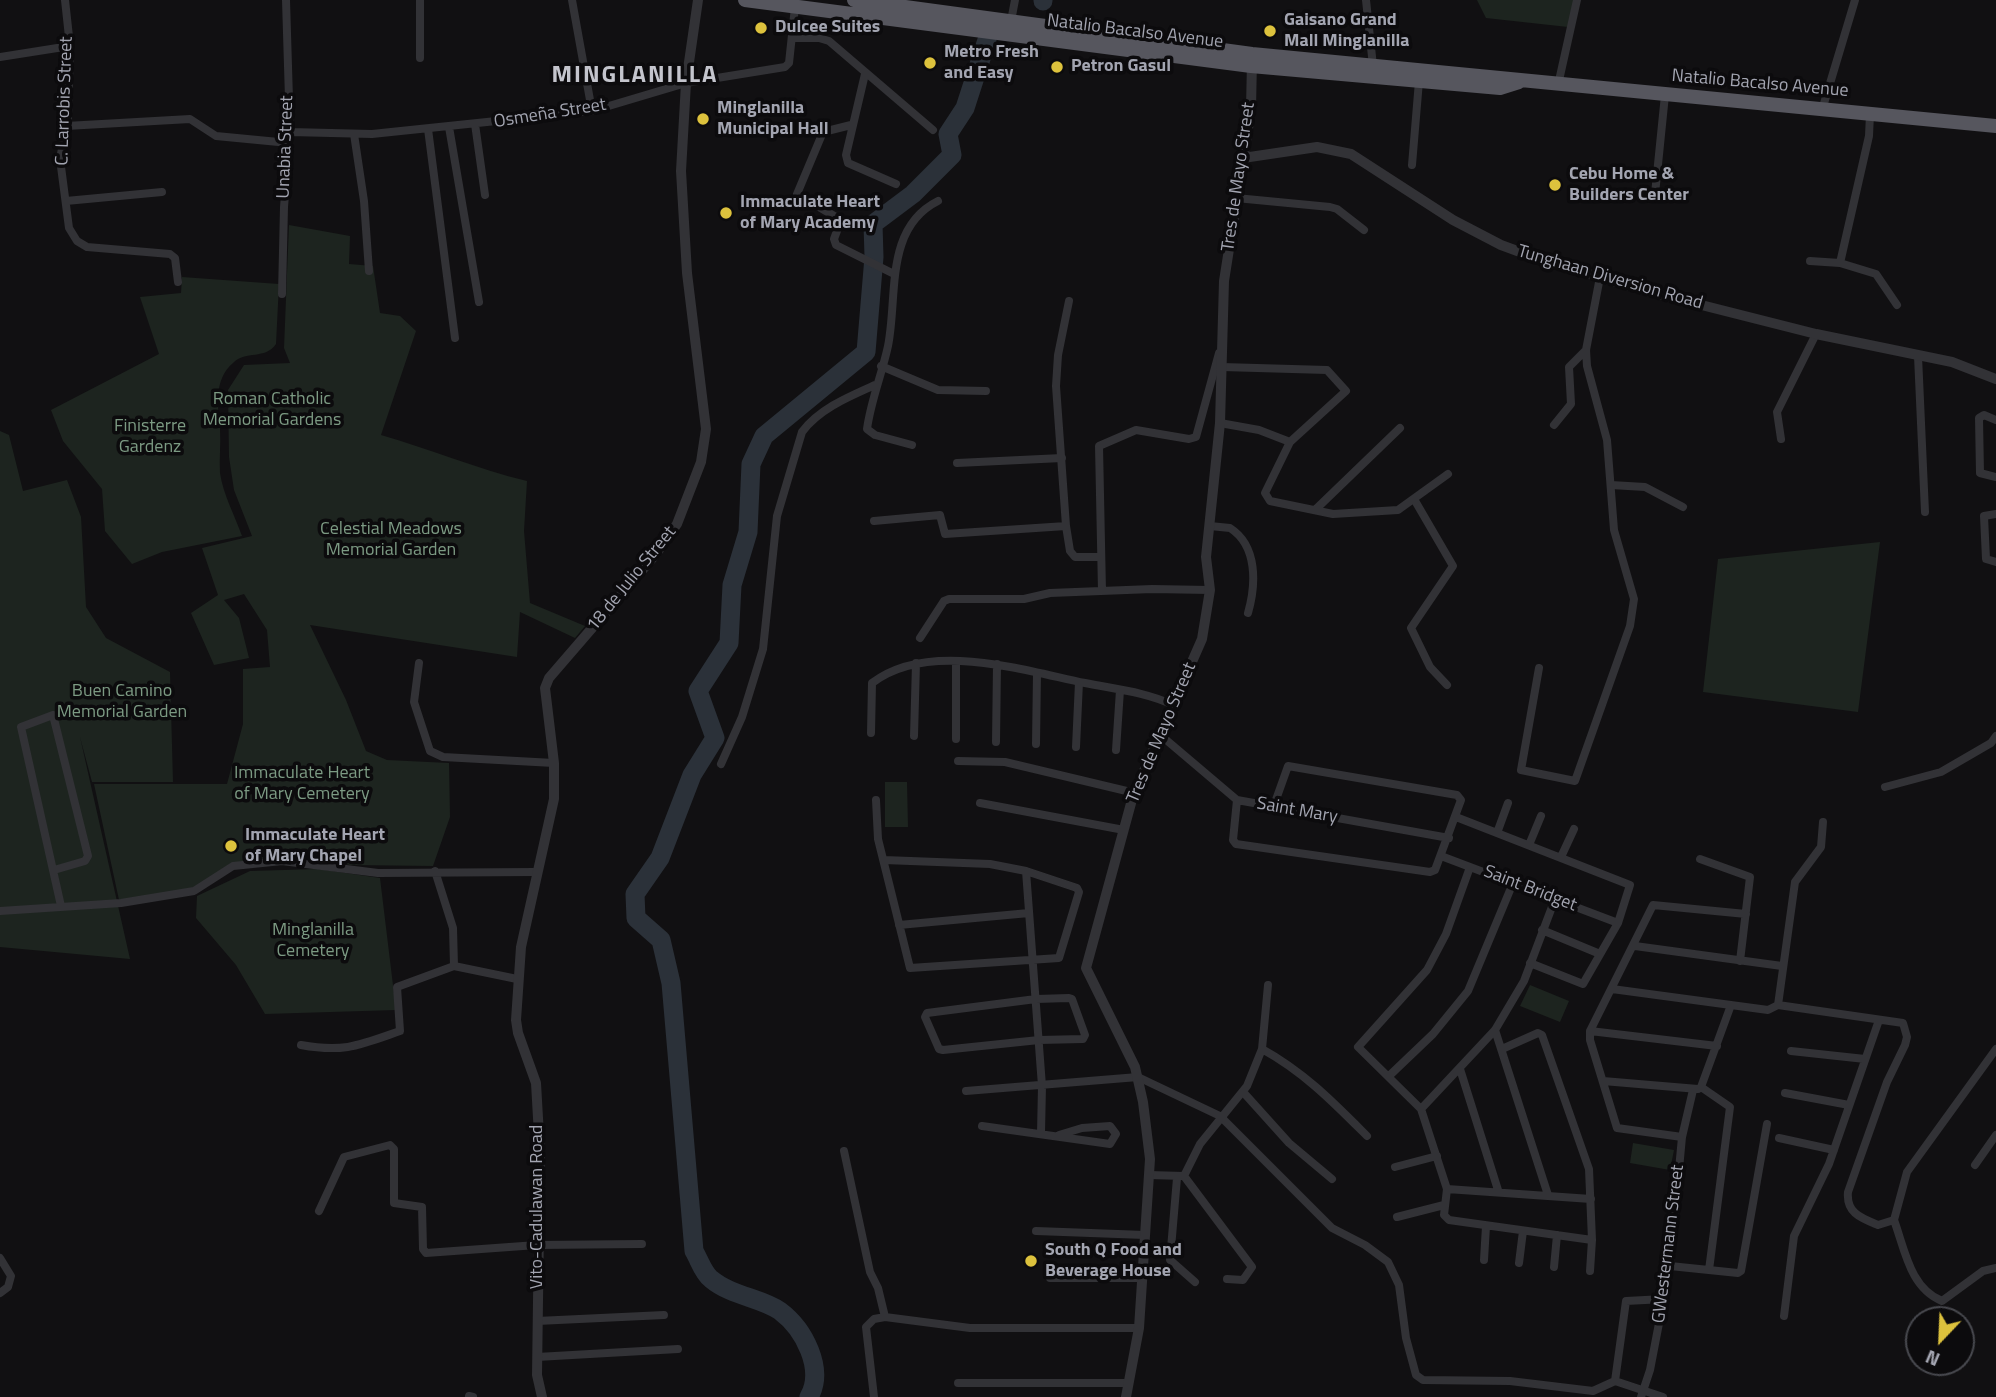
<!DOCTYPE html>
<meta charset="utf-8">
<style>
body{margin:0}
#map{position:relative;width:1996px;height:1397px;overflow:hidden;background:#111012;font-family:"Titillium Web",sans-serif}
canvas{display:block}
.north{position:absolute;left:1905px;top:1306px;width:70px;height:70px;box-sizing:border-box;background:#0c0b0d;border:2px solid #48494f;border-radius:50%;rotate:203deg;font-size:19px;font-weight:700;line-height:28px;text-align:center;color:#a3a5b1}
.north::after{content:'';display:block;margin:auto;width:24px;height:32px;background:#ddc23d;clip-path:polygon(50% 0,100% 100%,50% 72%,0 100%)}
</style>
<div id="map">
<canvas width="1996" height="1397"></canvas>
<div class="north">N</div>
</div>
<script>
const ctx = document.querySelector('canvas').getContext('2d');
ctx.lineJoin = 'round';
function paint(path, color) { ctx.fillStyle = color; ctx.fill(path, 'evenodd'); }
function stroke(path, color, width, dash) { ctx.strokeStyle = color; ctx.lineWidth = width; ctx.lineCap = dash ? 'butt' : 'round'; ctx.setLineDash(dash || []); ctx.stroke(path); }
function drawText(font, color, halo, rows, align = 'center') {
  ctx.font = font + ' "Titillium Web",sans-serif'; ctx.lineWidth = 7; ctx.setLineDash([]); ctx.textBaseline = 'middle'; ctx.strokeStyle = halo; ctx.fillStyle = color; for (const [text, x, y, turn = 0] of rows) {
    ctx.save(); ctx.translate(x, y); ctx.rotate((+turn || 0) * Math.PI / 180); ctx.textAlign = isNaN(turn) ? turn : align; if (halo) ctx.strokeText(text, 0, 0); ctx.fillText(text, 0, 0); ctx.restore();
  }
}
paint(new Path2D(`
 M1477,0H1575L1568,27L1486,18Z
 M289,225L350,236L349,264L373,266L380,313L400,316L416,331L381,435C430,449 477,469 527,481L524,531L530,603L585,626L575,638L520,612L517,657L310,625L346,700L366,751L387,760L449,763L450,817L433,866L351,865L305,857L230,864L194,889L119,900L94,784H227L243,724V669L270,667L267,630L244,594L224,600L239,618L249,658L214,665L191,613L218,595L202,548L252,536L234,490L229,457L228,390L244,365L290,363L284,348Z
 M182,277L279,284L276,344C265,360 246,350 233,363C213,380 218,407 220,429C221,444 219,459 220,473C223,494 235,516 242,536L162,552L132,564L105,531L102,489L63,441L51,410L159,354L140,297L181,293Z
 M0,431L9,435L23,491L67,480L81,517L86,607L106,638L170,672L173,782H92L80,737L130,959L0,947Z
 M1880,542L1858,712L1703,692L1718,559Z
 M885,782H907L908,827H885Z
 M318,869L380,878L396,1010L265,1014L236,965L196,918L197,896L250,871Z
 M1530,985L1569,1001L1560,1022L1520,1006Z
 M1633,1143L1674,1150L1670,1170L1630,1163Z`), '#1d241f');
stroke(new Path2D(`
 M1043,1V0
 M809,1397C825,1369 804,1329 780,1311C762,1298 731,1296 711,1279C703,1273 699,1259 694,1251L671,983L661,940L636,918L635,894L660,858L692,775L715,738L698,691L729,643L732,585L748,532L751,464L764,436L866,352L874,257L873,224L913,194L952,155L948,134L965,108L987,40`), '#2b3139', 19);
stroke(new Path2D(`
 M65,0L70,46L68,117L60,159L69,228L77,241L87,247L170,254L175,258L178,282
 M420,0V58
 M572,0L592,111
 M1366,0L1373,66
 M1011,21L1015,0
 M793,38H819L829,41L933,130
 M0,57L70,46
 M865,74L846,155L848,163L896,184
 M1558,85L1577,0
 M1822,110L1855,0
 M475,124L485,195
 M851,125L823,132L797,194L841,220L834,239L836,245L894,274
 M66,126L190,119L216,136L289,143
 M449,127L479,302
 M428,129L455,338
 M290,132L372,134L592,111L686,83L785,67L789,63L795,7
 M354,134L364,201L369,271
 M1412,165L1419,81
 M1655,194L1665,95
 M1236,198L1330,207L1337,209L1364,230
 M66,201L162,192
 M1810,261L1840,263L1876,274L1897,305
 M1840,263L1869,136L1870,114
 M282,294L284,207L290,132L286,0
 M1069,301L1058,355L1056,386L1066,526L1070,551L1075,557H1099
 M1918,356L1925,512
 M881,366L938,390L986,391
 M1222,367L1327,370L1346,391L1290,442L1265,493L1270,501L1333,514L1398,510L1448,474
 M1996,420L1984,415L1979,418L1980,473L1996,477
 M1220,423L1259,430L1290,442
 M1554,425L1571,404L1569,367L1586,350
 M1781,439L1777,412L1816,334
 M912,445L875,435L867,429C871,400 882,374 888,346C898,296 884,228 938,201
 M957,463L1062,458
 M1611,485L1645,487L1683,507
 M1414,499L1453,566L1411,628L1430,667L1447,685
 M1315,510L1400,428
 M1996,514L1984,516L1986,559L1996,562
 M874,521L940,515L945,534L1066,526
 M1210,526L1230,528C1258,546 1256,585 1248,613
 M1102,591L1099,446L1136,430L1189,439L1196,437L1219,353
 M920,638L944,601L949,599H1024L1050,593L1152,589L1210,590
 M419,663L414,702L430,751L443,757L554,763
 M1539,668L1521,770L1575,781L1630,626L1634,599L1614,530L1607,440L1587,366L1586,350L1600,277
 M871,733L872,683C928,640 1022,670 1085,683C1114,689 1146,692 1173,705
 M1158,733L1237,800L1449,838
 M914,736L916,663
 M956,739V662
 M996,742L997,664
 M1036,744L1037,673
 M1076,747L1079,682
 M1116,750L1120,690
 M958,761L1005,762L1135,793
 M721,764L742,717L763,649L777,516L802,432C819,409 848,397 875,385
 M1885,787L1941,772L1991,743L1996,736
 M876,800L878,839L910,968L1059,958L1079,892L1077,888L1026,871L990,864L884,860
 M1237,800L1233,840L1236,844L1430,872L1435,870L1461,800L1457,795L1288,766L1273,808
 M980,803L1124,830
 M1456,817L1630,885L1618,923L1583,984L1530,963
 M1497,833L1508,803
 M1529,845L1541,816
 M1441,856L1618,923
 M1561,857L1574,829
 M1700,859L1750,877L1740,961
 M1470,867L1446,934L1427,970L1358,1047L1421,1109L1447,1189L1444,1215L1449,1220L1592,1240
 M54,870L85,861L88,856L53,715L21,727L61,906
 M435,871L453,928L454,966
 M1026,871L1042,1086L1041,1133
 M0,911L121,903L194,891L233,866L282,861L378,873L535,872
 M899,925L1029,913
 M1542,930L1600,954
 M1635,946L1782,966
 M1612,989L1768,1010L1778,1005L1903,1023L1907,1037L1905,1045L1887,1082L1848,1192C1846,1213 1861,1218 1878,1225L1894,1220L1907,1172L1996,1049
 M1069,998L1072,999L1085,1035L1083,1039L1039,1040L943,1050L939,1049L925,1017L927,1013L1036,999Z
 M1778,1005L1795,882L1821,847L1823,822
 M1495,1030L1548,1195
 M1590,1031L1717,1046
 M301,1045C344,1053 360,1045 400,1031L397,987L454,966L517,979
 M1262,1049C1304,1072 1334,1103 1367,1136
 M1502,1049L1538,1033L1542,1035L1589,1169L1592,1240L1590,1271
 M1791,1051L1865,1059
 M1460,1069L1498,1190
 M1389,1076L1433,1034L1468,991L1513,883
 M1603,1081L1698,1089
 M1701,1087L1730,1107L1709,1270
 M1701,1087L1731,1005
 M966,1091L1138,1077L1220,1116L1332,1228L1365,1245L1388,1262L1399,1285L1406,1338L1416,1375L1423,1380L1510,1381L1593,1391L1615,1381L1663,1397
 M1244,1093L1289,1143L1332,1179
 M1785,1093L1849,1105
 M1421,1109L1495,1030L1524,981L1555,899
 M982,1126L1110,1144L1116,1134L1110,1126L1082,1128L1059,1135
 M1682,1137L1617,1128L1590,1040V1031L1653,905L1746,914
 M1779,1138L1834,1150
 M844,1151L870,1272L878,1288L885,1317
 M1975,1165L1996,1135
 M1395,1167L1437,1156
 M1149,1175L1184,1176L1200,1144L1247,1086L1262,1049L1268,985
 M1184,1176L1252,1267L1243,1280L1227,1279
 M1177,1178L1170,1260L1195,1282
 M1447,1189L1591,1199
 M319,1211L344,1157L390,1145L394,1149V1203L422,1207L423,1249L426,1253L537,1245L642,1244
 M1397,1217L1444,1205
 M1894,1220C1905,1250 1910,1288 1942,1301L1983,1271L1996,1268
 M1036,1231L1145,1235
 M0,1258L11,1276L8,1287L0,1293
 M1484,1260L1486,1226
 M1519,1263L1523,1231
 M1670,1266L1738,1273L1741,1271L1767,1124
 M1554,1267L1557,1235
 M1050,1278H1142
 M1784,1316L1794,1236L1829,1164L1879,1020
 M537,1321L664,1315
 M537,1357L678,1349
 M1615,1381L1626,1301L1664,1299
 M958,1383H1128
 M469,1396L473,1397
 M874,1397L866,1327L874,1319L885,1317L970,1328H1139
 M1641,1397L1650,1370L1670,1266L1682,1137L1693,1090`), '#323236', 8);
stroke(new Path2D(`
 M1243,158L1317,147L1351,154L1453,220L1501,245L1539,259L1650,292L1816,334L1952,362L1996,379
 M542,1397L537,1375L540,1153L536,1083L518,1033L516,1020L521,947L554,799V763L545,688L549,678L656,554L677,524L701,462L706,429L687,273L681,171L686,83L698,0
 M1126,1397L1139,1328L1150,1159L1143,1102L1135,1067L1086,968L1133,796L1202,639L1210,590L1206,557L1220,423L1224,281L1251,109L1252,60`), '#323236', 10);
stroke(new Path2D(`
 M745,0L1251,66L1500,88L1519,82
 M854,0L1252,54L1996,126`), '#56565e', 14);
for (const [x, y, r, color] of [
 [761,28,7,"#ddc23d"],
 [1270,31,7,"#ddc23d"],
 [930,63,7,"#ddc23d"],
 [1057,67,7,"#ddc23d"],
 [703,119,7,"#ddc23d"],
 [1555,185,7,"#ddc23d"],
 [726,213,7,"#ddc23d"],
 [231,846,7,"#ddc23d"],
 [1031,1261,7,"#ddc23d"]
]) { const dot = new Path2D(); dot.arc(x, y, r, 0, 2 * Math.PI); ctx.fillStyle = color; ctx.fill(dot); stroke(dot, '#0c0b0d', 2.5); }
drawText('bold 18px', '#a3a5b1', '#0c0b0d', [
 ["Gaisano Grand",1284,21],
 ["Mall Minglanilla",1284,42],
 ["Dulcee Suites",775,28],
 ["Metro Fresh",944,53],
 ["and Easy",944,74],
 ["Petron Gasul",1071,67],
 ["Minglanilla",717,109],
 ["Municipal Hall",717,130],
 ["Cebu Home &",1569,175],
 ["Builders Center",1569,196],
 ["Immaculate Heart",740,203],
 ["of Mary Academy",740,224],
 ["Immaculate Heart",245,836],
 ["of Mary Chapel",245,857],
 ["South Q Food and",1045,1251],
 ["Beverage House",1045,1272]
], 'left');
drawText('18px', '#a3a5b1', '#0c0b0d', [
 ["Natalio Bacalso Avenue",1135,32,7],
 ["Natalio Bacalso Avenue",1760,84,5],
 ["C. Larrobis Street",65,101,-88],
 ["Osmeña Street",550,114,-9],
 ["Unabia Street",286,147,-88],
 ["Tres de Mayo Street",1239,177,-82],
 ["Tunghaan Diversion Road",1610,278,16],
 ["18 de Julio Street",632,579,-51],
 ["Tres de Mayo Street",1162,733,-67],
 ["Saint Mary",1297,811,10],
 ["Saint Bridget",1530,889,21],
 ["Vito-Cadulawan Road",538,1207,-90],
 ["GWestermann Street",1669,1244,-83]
]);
drawText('18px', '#7c9a83', '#0c0b0d', [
 ["Roman Catholic",272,400],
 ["Memorial Gardens",272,421],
 ["Finisterre",150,427],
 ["Gardenz",150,448],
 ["Celestial Meadows",391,530],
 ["Memorial Garden",391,551],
 ["Buen Camino",122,692],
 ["Memorial Garden",122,713],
 ["Immaculate Heart",302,774],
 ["of Mary Cemetery",302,795],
 ["Minglanilla",313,931],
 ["Cemetery",313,952]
]);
ctx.letterSpacing = '2px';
drawText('bold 24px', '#c4c5cd', '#0c0b0d', [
 ["MINGLANILLA",635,76]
]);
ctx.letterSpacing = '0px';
</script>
